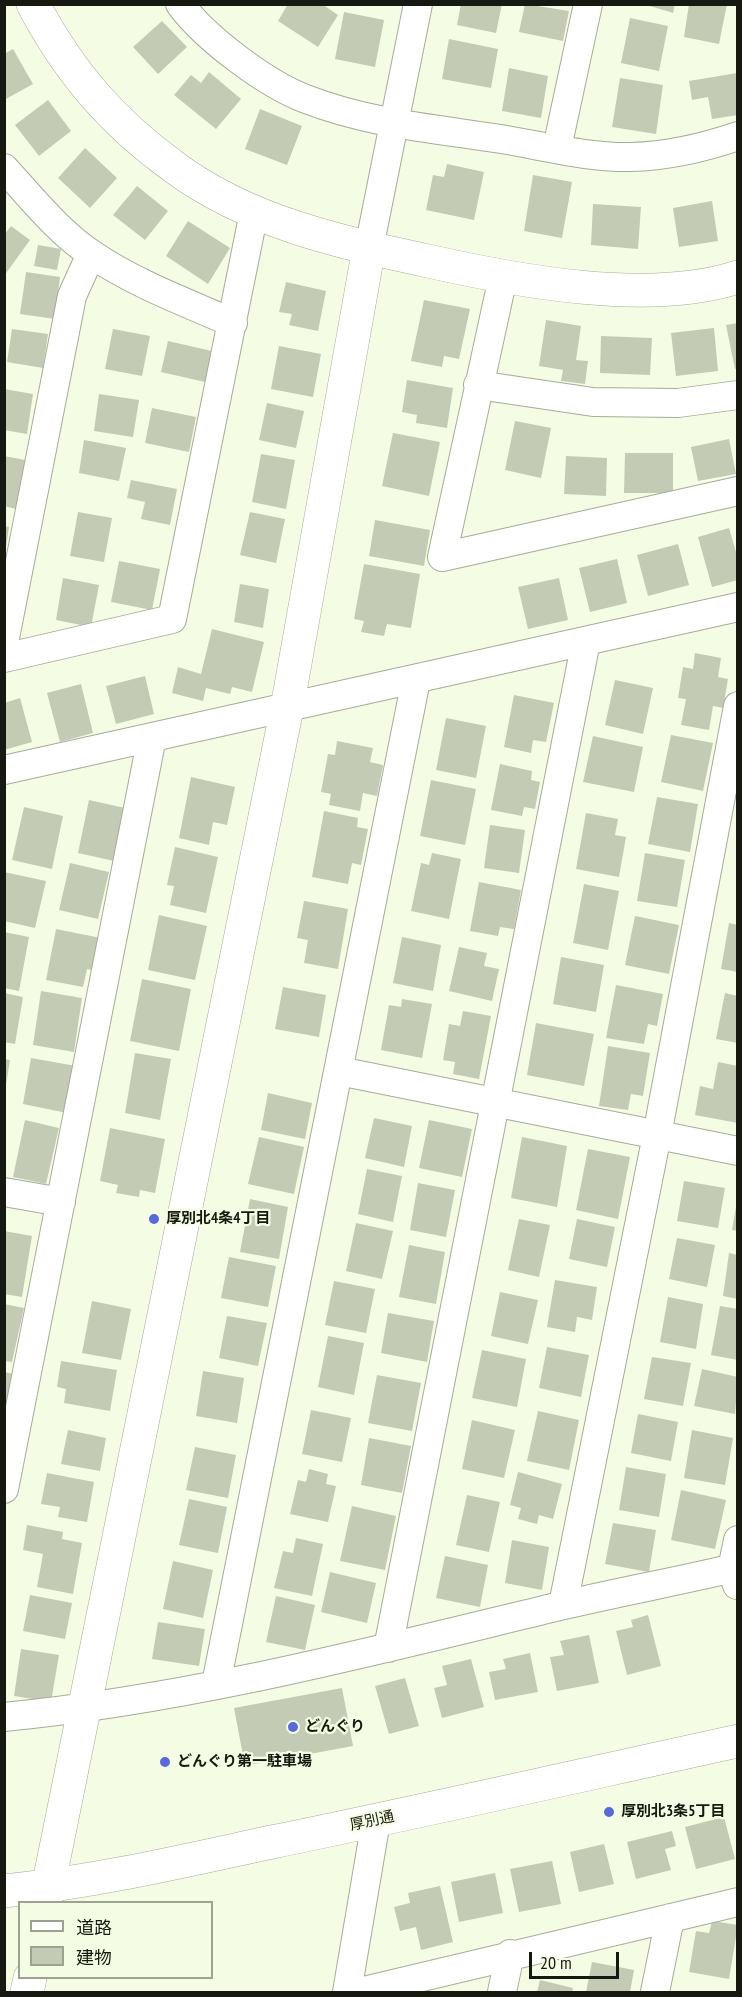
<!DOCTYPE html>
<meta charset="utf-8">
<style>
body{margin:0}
#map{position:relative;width:742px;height:1997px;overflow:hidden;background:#f4fde4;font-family:"PT Sans Narrow","Noto Sans JP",sans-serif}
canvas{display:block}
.frame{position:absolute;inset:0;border:6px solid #161910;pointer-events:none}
.legend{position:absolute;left:18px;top:1901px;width:195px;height:78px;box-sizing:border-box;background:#f4fde4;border:2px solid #9ba28f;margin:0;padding:8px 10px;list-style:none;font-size:18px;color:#161910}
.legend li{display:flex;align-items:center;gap:12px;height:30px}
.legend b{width:30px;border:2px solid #9ba28f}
.scale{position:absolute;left:529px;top:1952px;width:90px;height:27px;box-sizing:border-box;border:3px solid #161910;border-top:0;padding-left:8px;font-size:18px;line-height:21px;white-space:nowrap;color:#161910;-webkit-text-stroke:4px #f4fde4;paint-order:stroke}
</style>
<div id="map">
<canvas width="742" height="1997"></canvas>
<div class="frame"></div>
<ul class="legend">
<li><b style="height:8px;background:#fff"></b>道路</li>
<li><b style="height:16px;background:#c3cbb4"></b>建物</li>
</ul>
<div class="scale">20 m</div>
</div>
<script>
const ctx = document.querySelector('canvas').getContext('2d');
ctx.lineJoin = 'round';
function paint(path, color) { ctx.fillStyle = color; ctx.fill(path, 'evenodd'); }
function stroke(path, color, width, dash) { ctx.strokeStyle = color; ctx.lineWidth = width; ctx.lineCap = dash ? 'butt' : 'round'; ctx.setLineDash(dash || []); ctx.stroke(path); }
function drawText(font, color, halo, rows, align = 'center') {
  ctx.font = font + ' "PT Sans Narrow","Noto Sans JP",sans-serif'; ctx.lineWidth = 4.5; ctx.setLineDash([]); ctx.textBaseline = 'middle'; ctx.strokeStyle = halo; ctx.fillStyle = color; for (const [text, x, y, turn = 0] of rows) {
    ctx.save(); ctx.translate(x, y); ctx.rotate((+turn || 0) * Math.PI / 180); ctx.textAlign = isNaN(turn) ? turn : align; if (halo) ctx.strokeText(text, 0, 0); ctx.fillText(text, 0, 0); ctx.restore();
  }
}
paint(new Path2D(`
 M288,4H322L338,15L318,47L278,21Z
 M461,4H502L496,33L457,25Z
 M525,4L569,11L563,41L519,32Z
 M643,4H675L673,13Z
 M689,4H727L719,44L684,37Z
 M344,12L384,20L375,67L335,59Z
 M630,18L668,26L659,71L621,63Z
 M162,21L187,47L158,74L133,47Z
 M449,39L498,49L491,88L442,79Z
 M13,49L33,84L4,100V54Z
 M509,68L548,76L541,118L502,111Z
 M209,72L241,99L216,129L174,95L191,75L201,83Z
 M737,73L738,115L712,119L708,97L692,100L689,81Z
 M620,78L663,85L656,134L612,127Z
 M48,100L71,131L39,156L15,125Z
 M260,109L302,126L287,165L245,149Z
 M85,148L117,178L90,208L58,178Z
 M447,164L484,172L474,220L426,210L433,175L444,177Z
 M533,175L572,182L562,238L524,231Z
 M137,186L168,211L145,240L113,215Z
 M712,201L718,241L679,247L673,208Z
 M593,204L641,207L638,249L591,245Z
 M188,221L230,248L208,284L166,256Z
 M11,226L30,240L4,276V235Z
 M38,245L61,249L57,270L34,266Z
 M26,272L60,277L55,319L20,314Z
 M286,282L326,291L318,331L289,325L292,314L279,312Z
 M424,300L470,309L459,359L444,356L442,367L411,361Z
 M546,320L581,326L576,360L588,361L585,384L561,381L563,370L539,366Z
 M738,323V368L735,369L726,325Z
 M714,328L718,371L676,376L671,333Z
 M12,329L48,334L43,368L7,362Z
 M113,329L150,336L142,376L105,369Z
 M601,336L652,338L650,375L600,373Z
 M168,341L212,351L205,382L161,372Z
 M279,346L321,354L313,397L271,389Z
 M407,380L453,388L447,428L416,423L417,415L402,412Z
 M4,389L33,394L27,434L4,430Z
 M99,394L139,400L133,437L94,431Z
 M267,403L304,411L296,448L259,440Z
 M152,408L196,417L189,452L145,443Z
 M515,421L551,428L541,478L505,470Z
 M393,433L440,442L429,496L382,486Z
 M729,439L736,474L698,481L691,447Z
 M84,440L126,448L119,481L79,473Z
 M625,453H673V493H624Z
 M261,454L295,460L286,509L252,502Z
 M4,456L25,460L16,509L4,506Z
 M566,456L607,458L606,496L564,494Z
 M131,480L177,489L170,525L141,519L145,502L127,498Z
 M78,512L112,518L104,562L70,556Z
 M250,512L285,519L276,563L240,555Z
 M375,520L430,530L424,566L369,556Z
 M4,526L9,527L6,547L4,546Z
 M729,528L738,559V580L712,587L698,537Z
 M678,544L689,585L648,596L637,555Z
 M617,559L627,603L590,612L579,568Z
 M119,561L160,569L152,610L111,602Z
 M364,564L420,574L411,628L387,624L384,636L361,632L364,621L354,619Z
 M63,578L99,585L91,627L56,620Z
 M559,578L568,620L528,629L518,587Z
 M240,584L269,589L263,628L234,622Z
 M212,629L264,642L252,692L232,687L230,694L206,688L203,701L172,693L178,667L201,674Z
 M695,653L721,658L718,677L728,679L723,708L713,706L709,730L681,725L686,699L678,698L683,667L693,669Z
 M145,676L154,714L116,724L106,686Z
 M615,680L653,688L643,734L605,725Z
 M81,684L93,733L60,742L47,693Z
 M514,695L554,703L546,742L533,740L531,753L504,747Z
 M20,698L32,742L4,750V703Z
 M446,718L486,726L476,778L436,770Z
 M671,735L713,743L703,791L661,782Z
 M593,736L643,747L634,792L583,782Z
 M337,741L373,748L370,762L383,765L377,796L363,793L360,811L329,805L331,794L321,792L328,754L335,755Z
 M500,764L532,771L531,780L540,782L535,809L524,807L522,816L491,810Z
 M191,777L235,787L227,825L213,822L209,845L179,838Z
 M431,780L476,789L465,845L420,836Z
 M657,797L698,804L690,852L648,844Z
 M89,800L125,808L114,861L78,853Z
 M24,807L63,816L52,869L12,860Z
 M324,811L358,818L357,827L368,829L361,865L352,863L348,884L312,877Z
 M586,813L618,819L615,835L626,837L619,877L576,869Z
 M490,825L525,830L519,873L484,868Z
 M175,847L218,857L206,913L170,905L174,886L167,885Z
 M432,853L461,859L449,919L411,911L421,863L429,865Z
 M645,853L685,860L677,907L637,901Z
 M70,863L109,872L98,919L59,910Z
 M4,872L46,881L35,928L4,921Z
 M479,882L521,890L514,929L500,927L498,936L470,931Z
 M584,884L619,891L608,950L573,943Z
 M304,901L348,909L338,969L304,963L308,940L297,938Z
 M159,915L207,926L195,980L148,970Z
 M635,916L679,925L669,974L625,965Z
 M729,923L738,925V972L721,969Z
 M56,929L101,938L95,971L87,969L83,987L46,980Z
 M4,932L29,937L19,991L4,988Z
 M402,937L441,945L433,991L393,983Z
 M459,947L487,953L484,966L499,969L492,1001L449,991Z
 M561,957L604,965L596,1012L553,1004Z
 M142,979L191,989L179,1051L130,1041Z
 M616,985L663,994L657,1026L648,1024L644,1044L606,1038Z
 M283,987L326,995L319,1037L275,1029Z
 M41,991L82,998L74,1052L33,1045Z
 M4,993L23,997L15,1044L4,1042Z
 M725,993L738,996V1043L716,1039Z
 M402,999L432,1004L422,1058L381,1050L389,1005L401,1007Z
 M463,1011L491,1016L479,1079L453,1074L455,1062L443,1060L449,1024L460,1026Z
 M536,1023L594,1034L584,1086L527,1075Z
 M608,1046L650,1053L643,1096L631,1094L628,1110L599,1106Z
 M135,1053L171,1059L160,1120L125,1113Z
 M31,1058L76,1066L67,1113L23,1104Z
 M4,1059L10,1060L6,1085H4Z
 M718,1062L738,1066V1123L695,1115L700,1086L713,1089Z
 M268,1093L312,1103L305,1139L261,1130Z
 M374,1118L412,1126L404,1167L365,1158Z
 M25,1120L59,1128L46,1184L13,1177Z
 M429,1120L472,1129L462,1177L419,1168Z
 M110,1128L165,1139L155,1193L140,1190L139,1197L116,1193L118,1185L100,1181Z
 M259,1137L304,1147L294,1194L248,1184Z
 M522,1137L567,1146L557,1207L511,1198Z
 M588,1149L630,1157L618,1219L576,1210Z
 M367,1169L402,1176L393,1222L358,1214Z
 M684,1181L725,1188L718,1228L677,1221Z
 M418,1183L455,1190L446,1237L410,1230Z
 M250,1199L288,1207L279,1259L240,1252Z
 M736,1207H738V1231L732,1230Z
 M519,1219L550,1225L539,1277L508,1270Z
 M577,1219L615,1227L607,1267L569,1259Z
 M356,1223L393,1231L382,1279L346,1271Z
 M4,1231L32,1236L22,1297L4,1294Z
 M677,1238L715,1245L707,1287L669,1279Z
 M409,1245L445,1252L436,1304L399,1297Z
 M729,1253L738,1255V1299L723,1296Z
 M229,1257L276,1266L268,1307L221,1298Z
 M555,1280L597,1287L592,1320L577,1317L575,1332L547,1327Z
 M334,1281L375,1289L366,1333L325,1325Z
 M500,1292L538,1300L528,1344L491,1336Z
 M668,1297L703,1304L696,1349L660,1342Z
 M92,1301L131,1309L121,1360L82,1353Z
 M4,1304L24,1308L12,1362L4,1361Z
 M720,1306L738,1309V1360L711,1355Z
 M388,1313L434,1321L427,1362L381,1353Z
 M227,1316L267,1323L258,1366L219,1358Z
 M328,1336L364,1343L354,1395L318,1387Z
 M547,1347L589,1355L581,1397L539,1388Z
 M482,1350L526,1359L517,1407L472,1398Z
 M652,1357L691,1363L683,1406L644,1399Z
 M61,1361L117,1370L110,1411L64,1403L66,1389L57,1387Z
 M702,1369L738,1377L735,1414L694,1406Z
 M203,1371L244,1378L237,1423L196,1416Z
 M4,1372L14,1374L4,1414Z
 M377,1375L421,1383L412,1431L368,1423Z
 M311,1410L351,1418L342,1462L302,1454Z
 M538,1411L579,1420L569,1470L527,1461Z
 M638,1414L678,1422L671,1461L631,1453Z
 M472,1420L515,1430L504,1478L462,1469Z
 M68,1430L106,1438L100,1471L61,1464Z
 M692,1430L733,1438L725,1485L684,1478Z
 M369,1438L411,1446L402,1493L361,1485Z
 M195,1447L236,1455L228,1498L186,1490Z
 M626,1467L666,1474L659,1517L619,1510Z
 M309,1469L328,1474L326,1484L336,1486L328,1522L290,1514L298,1480L306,1482Z
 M518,1472L562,1484L553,1519L539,1515L537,1524L518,1519L521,1508L510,1505Z
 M47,1473L94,1482L87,1522L58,1517L60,1507L41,1504Z
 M681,1490L726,1500L715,1549L671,1540Z
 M467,1495L500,1502L489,1552L456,1545Z
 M189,1499L227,1507L218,1553L179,1545Z
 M352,1506L396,1516L385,1570L340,1561Z
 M613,1523L656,1530L649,1572L605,1564Z
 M27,1525L63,1532L62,1539L82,1543L73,1594L37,1587L43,1554L23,1550Z
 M296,1538L323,1544L312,1596L274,1588L283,1551L293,1553Z
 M512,1540L549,1547L542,1590L505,1583Z
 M445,1556L488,1565L480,1607L436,1598Z
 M173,1561L213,1570L203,1618L163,1609Z
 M330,1572L376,1583L367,1623L321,1612Z
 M30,1595L72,1603L65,1639L23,1631Z
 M276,1596L315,1605L305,1650L266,1642Z
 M648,1615L661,1666L627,1675L616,1631L633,1627L631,1620Z
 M158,1622L205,1629L199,1666L152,1659Z
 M589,1635L599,1683L557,1691L550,1657L564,1655L560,1641Z
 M21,1649L59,1655L51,1702L14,1696Z
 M530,1653L538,1692L495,1700L489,1672L506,1669L503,1659Z
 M471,1659L484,1707L442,1718L434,1688L447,1685L442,1666Z
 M405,1678L419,1726L389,1734L375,1686Z
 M342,1688L353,1746L245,1766L234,1708Z
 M724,1817L735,1859L696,1869L685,1827Z
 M672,1831L676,1846L665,1849L671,1870L636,1879L627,1842Z
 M604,1844L614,1884L579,1892L570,1852Z
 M552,1861L561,1904L519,1912L510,1869Z
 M495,1873L503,1913L459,1922L451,1882Z
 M440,1886L453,1942L421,1950L416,1927L400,1931L394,1907L410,1903L408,1893Z
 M712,1921L738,1925L729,1979L689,1972L696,1931L709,1933Z
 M592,1962L634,1970L630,1992H586Z
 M540,1980L573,1988L572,1992H537Z`), '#c3cbb4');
const minor = new Path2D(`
 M180,4C205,38 266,84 306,99C367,123 436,129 501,139C544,146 588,158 631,157C669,156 703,148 738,136
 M557,148L588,4
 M4,168C31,197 59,233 93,255C136,284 185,302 233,323
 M369,248L418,4
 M503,277L442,557L738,491
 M478,385L593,402L678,403L738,395
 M4,643L72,296L91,254
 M4,658L172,619L254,212
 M4,770L738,607
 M339,1071L738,1151
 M4,1192L61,1202
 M4,1489L152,737
 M737,1585L732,1569L738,1540
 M563,1605L657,1135L738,706
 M388,1648L586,641
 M216,1684L416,680
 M4,1717C192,1699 377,1650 560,1606C619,1592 679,1581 738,1567
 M347,1992L376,1821
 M359,1992L738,1902
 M502,1992L510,1954
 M655,1992L670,1918`);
const tertiary = new Path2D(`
 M33,4C69,72 112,122 174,167C248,222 340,242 428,261C517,281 650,306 738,277
 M45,1902L287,708L369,248
 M27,1992L30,1978`);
const secondary = new Path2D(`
 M4,1891C95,1882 183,1861 272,1842C428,1810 582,1775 738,1741`);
stroke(minor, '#a5ad96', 30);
stroke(tertiary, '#a5ad96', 34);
stroke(secondary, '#a5ad96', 34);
stroke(minor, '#fff', 28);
stroke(tertiary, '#fff', 33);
stroke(secondary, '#fff', 33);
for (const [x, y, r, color] of [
 [154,1219,6,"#5669df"],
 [293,1727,6,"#5669df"],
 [165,1762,6,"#5669df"],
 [609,1812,6,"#5669df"]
]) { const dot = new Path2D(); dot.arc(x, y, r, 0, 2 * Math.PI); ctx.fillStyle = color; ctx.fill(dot); stroke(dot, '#f4fde4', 2); }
drawText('bold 15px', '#161910', '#f4fde4', [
 ["厚別北4条4丁目",166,1219],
 ["どんぐり",305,1727],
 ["どんぐり第一駐車場",177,1762],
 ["厚別北3条5丁目",621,1812]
], 'left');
drawText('15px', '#161910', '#f4fde4', [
 ["厚別通",372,1821,-12]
]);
</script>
